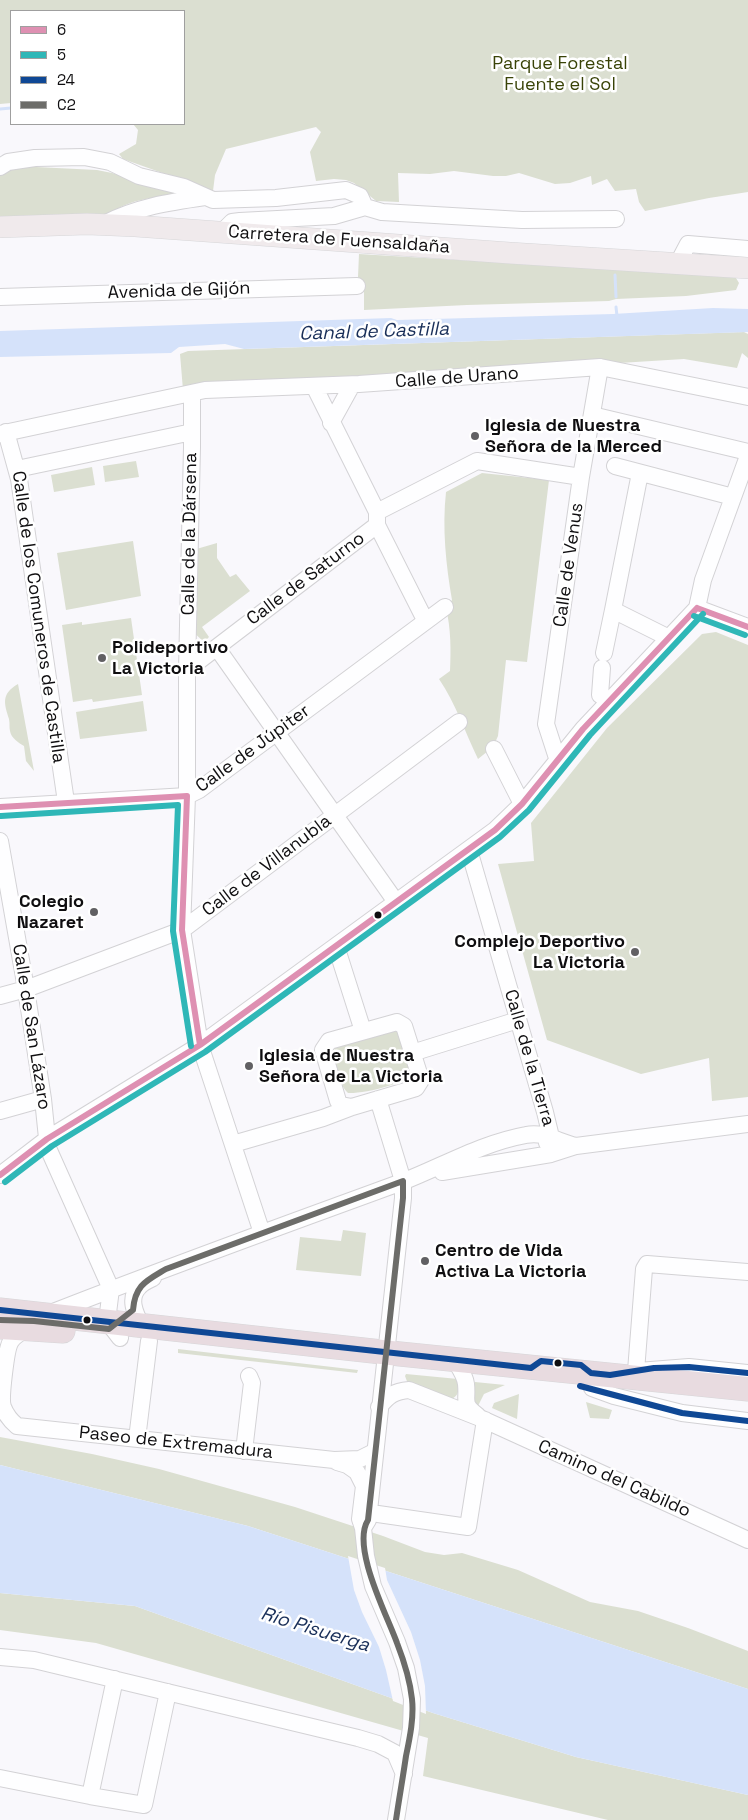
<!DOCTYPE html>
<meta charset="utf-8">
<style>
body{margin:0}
#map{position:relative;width:748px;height:1820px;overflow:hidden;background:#f9f8fc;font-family:"Space Grotesk",sans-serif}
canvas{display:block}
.legend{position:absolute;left:10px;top:10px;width:175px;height:115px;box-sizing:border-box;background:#fff;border:1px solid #9f9f9f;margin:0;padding:6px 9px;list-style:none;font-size:15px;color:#0f0e10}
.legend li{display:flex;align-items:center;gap:10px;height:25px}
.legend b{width:25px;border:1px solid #9f9f9f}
</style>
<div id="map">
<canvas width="748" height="1820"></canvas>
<ul class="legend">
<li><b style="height:6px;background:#de90b2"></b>6</li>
<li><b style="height:6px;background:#2fb7b7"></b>5</li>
<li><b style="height:6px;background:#0f4895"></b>24</li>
<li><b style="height:6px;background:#6c6c69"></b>C2</li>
</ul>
</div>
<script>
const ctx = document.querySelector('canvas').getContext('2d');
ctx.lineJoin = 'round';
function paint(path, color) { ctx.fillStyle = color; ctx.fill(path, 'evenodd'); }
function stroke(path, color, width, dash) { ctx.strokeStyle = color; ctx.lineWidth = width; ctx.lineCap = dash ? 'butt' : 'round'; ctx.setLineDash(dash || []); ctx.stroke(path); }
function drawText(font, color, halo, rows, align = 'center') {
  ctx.font = font + ' "Space Grotesk",sans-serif'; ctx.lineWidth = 5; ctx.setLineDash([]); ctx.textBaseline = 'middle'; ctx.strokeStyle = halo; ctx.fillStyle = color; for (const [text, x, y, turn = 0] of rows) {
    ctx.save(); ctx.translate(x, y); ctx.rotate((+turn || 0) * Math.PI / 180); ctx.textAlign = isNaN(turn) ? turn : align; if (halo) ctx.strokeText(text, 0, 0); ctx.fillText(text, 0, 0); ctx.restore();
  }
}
paint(new Path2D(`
 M0,0H748V192L709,198L645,211L639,202L636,189L615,191L607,179L592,185L591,176L570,183L555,184L519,173L506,176H493L454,171L430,174L398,173L399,202L376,201L354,183L346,180L334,179L316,181L310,152L321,132L316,127L226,149L215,175L213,191L123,159L119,154L136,144L138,130L133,124H184V11H11V103L0,104Z
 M16,166L97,170L112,173L175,193V196C152,197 125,200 108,216L0,219V174Z
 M359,254L723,276L736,278L739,283L736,290L686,296L616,299L609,301L467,305L364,310V287L358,277Z
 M744,332L748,334V358L742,353L737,368L684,359L183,390L180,354L188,351Z
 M136,461L139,477L105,482L103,466Z
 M92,467L95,485L54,492L51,475Z
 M482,473L549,480L527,662L506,660L498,736L493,747L478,759C465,732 456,704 439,679L450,671C451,650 451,629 446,608L452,600C446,565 442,528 446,492Z
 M133,541L141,596L66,610L57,553Z
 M217,543V558L230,577L236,574L250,591L202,627L209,637L204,642L191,630L193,550Z
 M131,618L142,695L93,702L92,699L73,702L62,625L82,622V625Z
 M716,632L748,645V1097L712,1101L709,1058L641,1074L547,1040L498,864L534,861L531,823L607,728L702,634Z
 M18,684L34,771L26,761L24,746C19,743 11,738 10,731C9,727 10,724 9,719C4,703 1,694 18,684Z
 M143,701L147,731L80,739L76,712Z
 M396,1029C401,1039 411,1055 412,1066C415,1084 362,1094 348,1093C338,1083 331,1061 335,1047Z
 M343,1230L366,1233L361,1276L296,1270L300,1237L341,1241Z
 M178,1349L358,1370L357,1373L178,1353Z
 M406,1374L458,1379C459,1390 460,1397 448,1400L408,1384L405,1376Z
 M475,1382L505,1385L484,1394L476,1410L470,1388Z
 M519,1394L517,1419L492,1408L494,1403Z
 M586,1402L612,1410L609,1419L590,1418Z
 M0,1437L92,1454L159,1469L295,1507L383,1536L425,1552L444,1555L462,1553L518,1570L590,1602L638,1611L688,1628L748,1651V1689L248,1526L0,1465Z
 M0,1593L135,1606L433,1713L576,1757L748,1795V1820H608L423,1776L428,1738L96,1643L0,1630Z`), '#dbdfd1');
paint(new Path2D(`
 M713,308L748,309V332L244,349L225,344L179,347L171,353L0,357V331L391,318L397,320L613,314Z
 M0,1465L248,1526L748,1689V1795L576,1757L433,1713L135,1606L0,1593Z`), '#d5e2fa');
paint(new Path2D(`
 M348,1556L385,1568L387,1580L411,1632L420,1660L425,1686L426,1714L393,1701L386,1670L379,1647L362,1612L354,1590Z`), '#f9f8fc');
stroke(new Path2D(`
 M0,109L11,108
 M615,275L616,297
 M616,307L617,316`), '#d5e2fa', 3);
const minor = new Path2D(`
 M0,167L8,162L35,158L84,157L110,162L139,176L184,187L213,200L276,198L346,190L360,196L365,207
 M104,224C136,207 170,202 205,197
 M222,232L232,222L240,221L334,216L365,207L382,212L522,220L616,219
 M678,263L688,244L748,249
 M0,297L357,286
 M314,386L377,512V525L425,620
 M192,394V447L187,670V796L182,930L200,1045L262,1233
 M592,415L748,452
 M331,423L352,385
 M6,432L19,479L66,802
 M0,434L205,390L359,384L600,367L748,397
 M615,466L733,497
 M17,469L192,432
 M640,473L613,610L669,638
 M377,512L477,461L581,477
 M697,608L748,627
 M217,648L396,902
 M604,653L613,610
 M187,670L377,525
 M600,695L602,668
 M494,749L522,804
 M558,761L546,724L581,477L600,367
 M0,807L187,796L199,790L445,607
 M0,841L25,983L43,1099L48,1148L111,1289L107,1321L120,1338
 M469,850L545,1112L551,1137L547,1143
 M336,946L363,1031
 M0,996L26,989L182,930L459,722
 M397,1022L404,1026L421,1080L416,1088L352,1107L341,1105L338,1101L323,1050L329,1041Z
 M412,1053L518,1020
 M0,1111L43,1099
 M233,1144L323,1118L352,1107
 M442,1172L551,1154L576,1146L748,1124
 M0,1175L47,1139L200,1045L495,830L522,804L583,729L697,608L703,580L748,456
 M48,1314C165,1268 284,1225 402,1182C443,1166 482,1143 526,1135C544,1131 558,1142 576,1146
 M141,1325C135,1313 128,1298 139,1287C142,1283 149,1280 153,1278
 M27,1329C22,1332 15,1335 11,1341C6,1348 0,1399 3,1407C6,1415 11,1421 17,1426L334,1460L360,1459L374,1452
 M454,1359C459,1367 465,1375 466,1384C468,1402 461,1403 478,1416
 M636,1371L644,1269L647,1264L748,1272
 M638,1371L689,1367L748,1373
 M592,1388L614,1396L682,1413L748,1421
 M379,1407C388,1396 394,1391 409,1390L480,1418L748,1540
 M137,1439L149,1341
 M244,1451L252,1383L249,1376
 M337,1462L347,1465L357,1472L364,1486L360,1519L363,1528L366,1556L373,1586L397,1642L406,1668L412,1699L411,1728L396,1820
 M378,1514L468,1527L485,1420
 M363,1528L368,1520L403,1198V1181L378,1099
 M0,1657L34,1660L358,1738L378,1744L395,1753L404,1774
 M0,1778L90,1796L144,1805L168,1692
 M90,1796L115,1679`);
const major = new Path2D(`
 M0,227L87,224L135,226L510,253L748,268`);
const highway = new Path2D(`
 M0,1310L400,1354L748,1389
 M0,1327L63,1331`);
stroke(minor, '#d3d2d5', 18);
stroke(major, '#d6d6d8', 22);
stroke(highway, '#d6d6d8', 25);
stroke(minor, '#fefeff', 16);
stroke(major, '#f0eaec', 21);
stroke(highway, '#e8dbe0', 24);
stroke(new Path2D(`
 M697,608L748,627
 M0,807L187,796L182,930L200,1045
 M0,1175L47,1139L200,1045L495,830L522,804L583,729L697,608`), '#de90b2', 6);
stroke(new Path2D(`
 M694,616L745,635
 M1,816L178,805L173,931L191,1046
 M5,1182L52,1146L205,1052L500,837L529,810L590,735L703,614`), '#2fb7b7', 6);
stroke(new Path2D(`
 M0,1310L531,1368L541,1361L581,1365L591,1373L610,1375L654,1368L689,1367L748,1373
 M580,1386L682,1413L748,1421`), '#0f4895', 6);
stroke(new Path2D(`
 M0,1320L34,1321L109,1329L133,1310C135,1285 146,1281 166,1269L403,1181V1198L368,1520C351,1547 387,1615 397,1643C404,1661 410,1680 412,1699C414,1717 410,1737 406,1756C403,1777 399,1799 396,1820`), '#6c6c69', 6);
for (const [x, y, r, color] of [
 [475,436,5,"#616063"],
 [102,658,5,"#616063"],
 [94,912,5,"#616063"],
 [378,915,4.5,"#0f0e10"],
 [635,952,5,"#616063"],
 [249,1066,5,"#616063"],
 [425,1261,5,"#616063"],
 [87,1320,4.5,"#0f0e10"],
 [558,1363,4.5,"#0f0e10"]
]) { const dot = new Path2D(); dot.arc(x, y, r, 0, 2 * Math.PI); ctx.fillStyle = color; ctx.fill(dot); stroke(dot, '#fff', 2); }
drawText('18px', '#394307', '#fff', [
 ["Parque Forestal",560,64],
 ["Fuente el Sol",560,85]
]);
drawText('18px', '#0f0e10', '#fff', [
 ["Carretera de Fuensaldaña",339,240,4],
 ["Avenida de Gijón",179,291,-2],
 ["Calle de Urano",457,378,-4],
 ["Calle de la Dársena",190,534,-89],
 ["Calle de Venus",569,565,-82],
 ["Calle de Saturno",306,579,-37],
 ["Calle de los Comuneros de Castilla",38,617,82],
 ["Calle de Júpiter",253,749,-36],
 ["Calle de Villanubla",267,866,-37],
 ["Calle de San Lázaro",31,1027,81],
 ["Calle de la Tierra",529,1058,74],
 ["Paseo de Extremadura",176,1443,6],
 ["Camino del Cabildo",614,1479,24]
]);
drawText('bold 18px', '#0f0e10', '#fff', [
 ["Iglesia de Nuestra",485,426],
 ["Señora de la Merced",485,447],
 ["Polideportivo",112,648],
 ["La Victoria",112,669],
 ["Colegio",84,902,"right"],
 ["Nazaret",84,923,"right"],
 ["Complejo Deportivo",625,942,"right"],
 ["La Victoria",625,963,"right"],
 ["Iglesia de Nuestra",259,1056],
 ["Señora de La Victoria",259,1077],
 ["Centro de Vida",435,1251],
 ["Activa La Victoria",435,1272]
], 'left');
drawText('italic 19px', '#182e58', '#fff', [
 ["Canal de Castilla",374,332,-2],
 ["Río Pisuerga",315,1630,17]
]);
</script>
